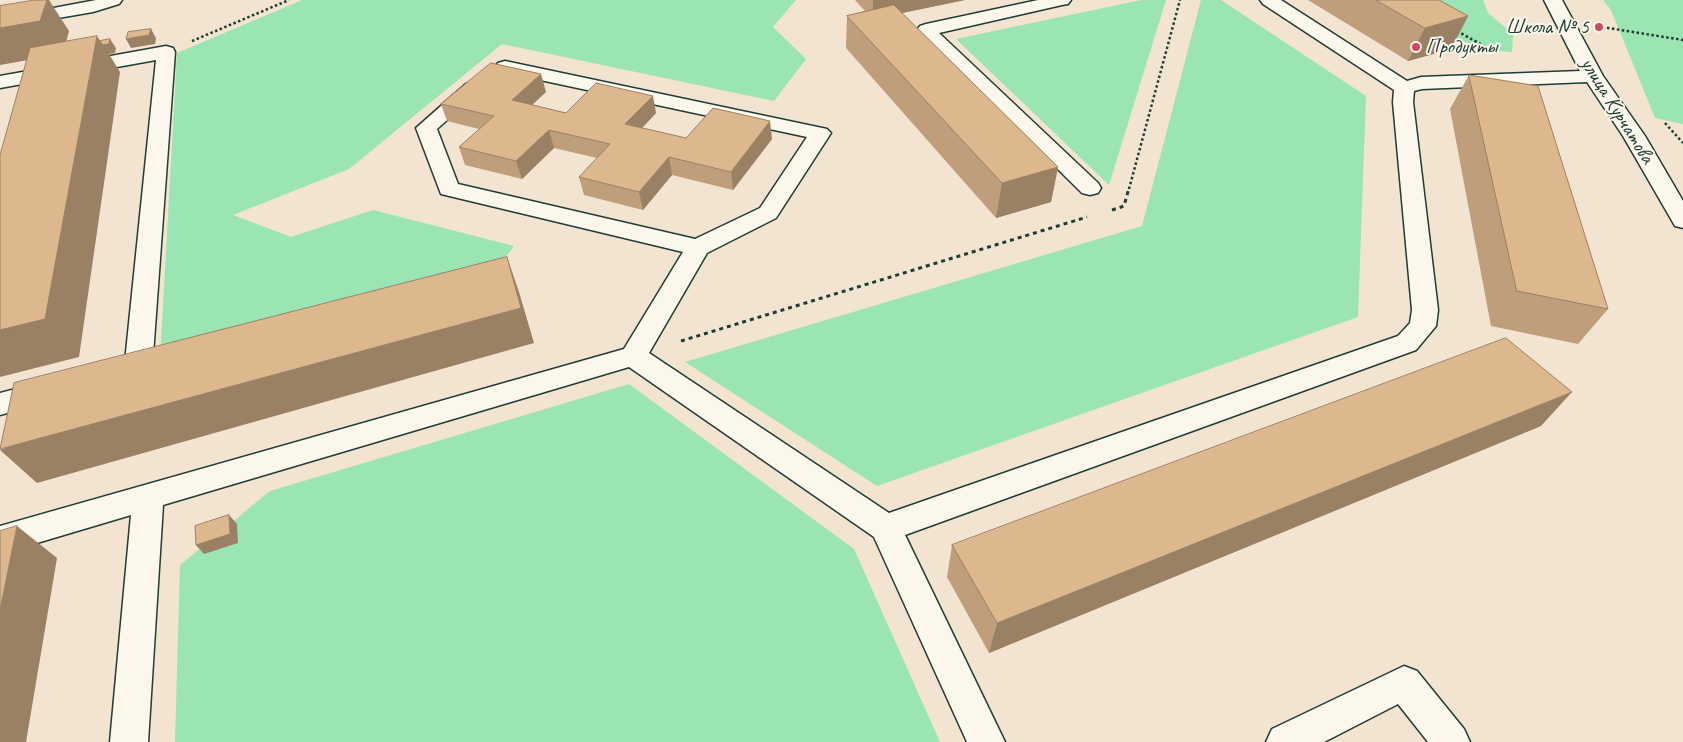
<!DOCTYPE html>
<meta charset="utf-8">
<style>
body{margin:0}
canvas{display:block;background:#f2e4d0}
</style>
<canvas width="1683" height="742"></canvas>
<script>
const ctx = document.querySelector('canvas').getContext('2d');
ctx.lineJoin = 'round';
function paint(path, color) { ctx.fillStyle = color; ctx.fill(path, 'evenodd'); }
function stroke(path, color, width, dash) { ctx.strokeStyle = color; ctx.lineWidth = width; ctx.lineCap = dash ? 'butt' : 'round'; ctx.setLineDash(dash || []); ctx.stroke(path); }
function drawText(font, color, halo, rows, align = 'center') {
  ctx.font = font + ' Caveat,sans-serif'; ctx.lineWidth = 4; ctx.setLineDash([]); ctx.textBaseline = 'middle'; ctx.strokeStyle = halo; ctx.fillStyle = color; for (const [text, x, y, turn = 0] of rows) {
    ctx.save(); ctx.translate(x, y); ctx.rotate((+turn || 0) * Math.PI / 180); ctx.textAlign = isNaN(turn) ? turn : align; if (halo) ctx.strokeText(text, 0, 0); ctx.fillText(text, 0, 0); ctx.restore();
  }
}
paint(new Path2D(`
 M302,0H796L773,27L806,59L774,101L502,44L349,169L233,215L291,237L373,210L514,246L492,274L160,360L177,53Z
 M1141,0H1166L1109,185L956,39Z
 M1201,0H1221L1366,96L1358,317L877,486L685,362L1142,226Z
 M1384,0H1483L1488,13L1513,34L1512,52C1463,49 1425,24 1384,0Z
 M1603,0H1683V124L1655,118L1611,10Z
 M629,384L854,549L940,742H175L180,565L270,491Z`), '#9be4b3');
const minor = new Path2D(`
 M96,0H122L119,4L93,12L0,28V18Z
 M1038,0H1071L1068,4L1062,5L939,33L1098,183L1101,188L1098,193L1090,195L1082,193L917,30L920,26L926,24Z
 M1260,0H1281L1407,81L1421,77L1580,71L1544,0H1562L1603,76L1645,136L1683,201V228L1675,226L1623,136L1587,82L1422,89L1414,91L1413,102L1438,310L1436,326L1416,350L905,535L1005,742H967L874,537L629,367L163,505L148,742H110L131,515L0,554V526L624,349L683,252L441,194L416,128L466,84L473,82L480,84L483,88L437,129L458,184L695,239L760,208L807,137L498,71L495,67L498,63L505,61L827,129L831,133L776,218L707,253L649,353L889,513L1398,336L1410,323L1412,310L1393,102L1394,90L1263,4Z
 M166,46L173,48L175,52L152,369L148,376L119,384L109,381L105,374L109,367L125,362L156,60L0,88V76Z
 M46,381L56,384L60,392L56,400L0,415V393Z
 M1404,666L1417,671L1464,729L1470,742H1428L1398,704L1324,742H1266L1272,729Z`);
stroke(minor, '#1f3d34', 3);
stroke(new Path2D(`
 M1602,27L1683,40
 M1457,31L1493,51
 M192,41L289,0
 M1665,123L1683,143
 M1129,189L1180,0`), '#1f3d34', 2.5, [2.5, 2.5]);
stroke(new Path2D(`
 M1112,210L1124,206L1129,188
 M681,341L1087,217`), '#1f3d34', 3, [4, 4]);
paint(minor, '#fbf7ec');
paint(new Path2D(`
 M855,0H965L902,13L1058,167L1051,202L996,218L846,48L847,16L865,11Z
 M1308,0H1439L1468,16L1451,49L1408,61Z
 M1469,75L1608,309L1578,344L1491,326L1450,109Z
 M546,92L532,105L566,113H656L642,128L686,138L772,139L733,190L672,175L643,210L584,195L579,177L597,158L554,148L522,179L465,165L459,147L479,129L447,121L441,104Z
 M1541,426L989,653L947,577L952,545Z`), '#be9e7b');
paint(new Path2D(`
 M47,0H49L69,31L63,54L0,65V28Z
 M873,0H965L873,19Z
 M1468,16L1451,49L1408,61L1425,28Z
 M151,29L156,38L155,44L131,48L126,39Z
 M97,36L103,45L110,39L116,48L115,53L109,54L120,72L79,357L0,377V330Z
 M541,74L546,92L518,118L512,100Z
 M653,96L656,113L629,142L625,124Z
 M770,121L772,139L733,190L731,172Z
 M549,130L554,148L522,179L516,161Z
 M669,157L672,175L643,210L639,192Z
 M1058,167L1051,202L996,218L1002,183Z
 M507,257L519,292L534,343L37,483L0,450Z
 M1572,392L1541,426L989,653L997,623Z
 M229,515L237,524L238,543L204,554L196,545Z
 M17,526L57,558L26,742H0V610Z`), '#9b8164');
const building = new Path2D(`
 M35,0H47L40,21L0,28V6Z
 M1376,0H1439L1468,16L1425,28Z
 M894,5L1058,167L1002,183L847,16Z
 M151,29L149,35L126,39L128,32Z
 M97,36L45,319L0,330V155L30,48Z
 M110,39L109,44L103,45L100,41Z
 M491,63L541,74L512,100L566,113L596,83L653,96L625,124L686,138L713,108L770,121L731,172L669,157L639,192L579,177L610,144L549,130L516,161L459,147L494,116L441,104Z
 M1469,75L1538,86L1608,309L1517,291Z
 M507,257L521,308L0,449L14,383Z
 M1506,338L1572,392L997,623L952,545Z
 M229,515L230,534L196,545L195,526Z
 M17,526L0,610V531Z`);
paint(building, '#ddb88f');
stroke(building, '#9b8164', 1);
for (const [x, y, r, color] of [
 [1599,27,5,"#d1495b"],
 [1416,47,5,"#d1495b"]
]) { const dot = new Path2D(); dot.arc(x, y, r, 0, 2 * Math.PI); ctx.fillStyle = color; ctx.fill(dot); stroke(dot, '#fbf7ec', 2); }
drawText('21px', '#1f3d34', '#fbf7ec', [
 ["Школа № 5",1589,27],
 ["Продукты",1426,47,"left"]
], 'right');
drawText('21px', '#1f3d34', '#fbf7ec', [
 ["улица Курчатова",1617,111,58]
]);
</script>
